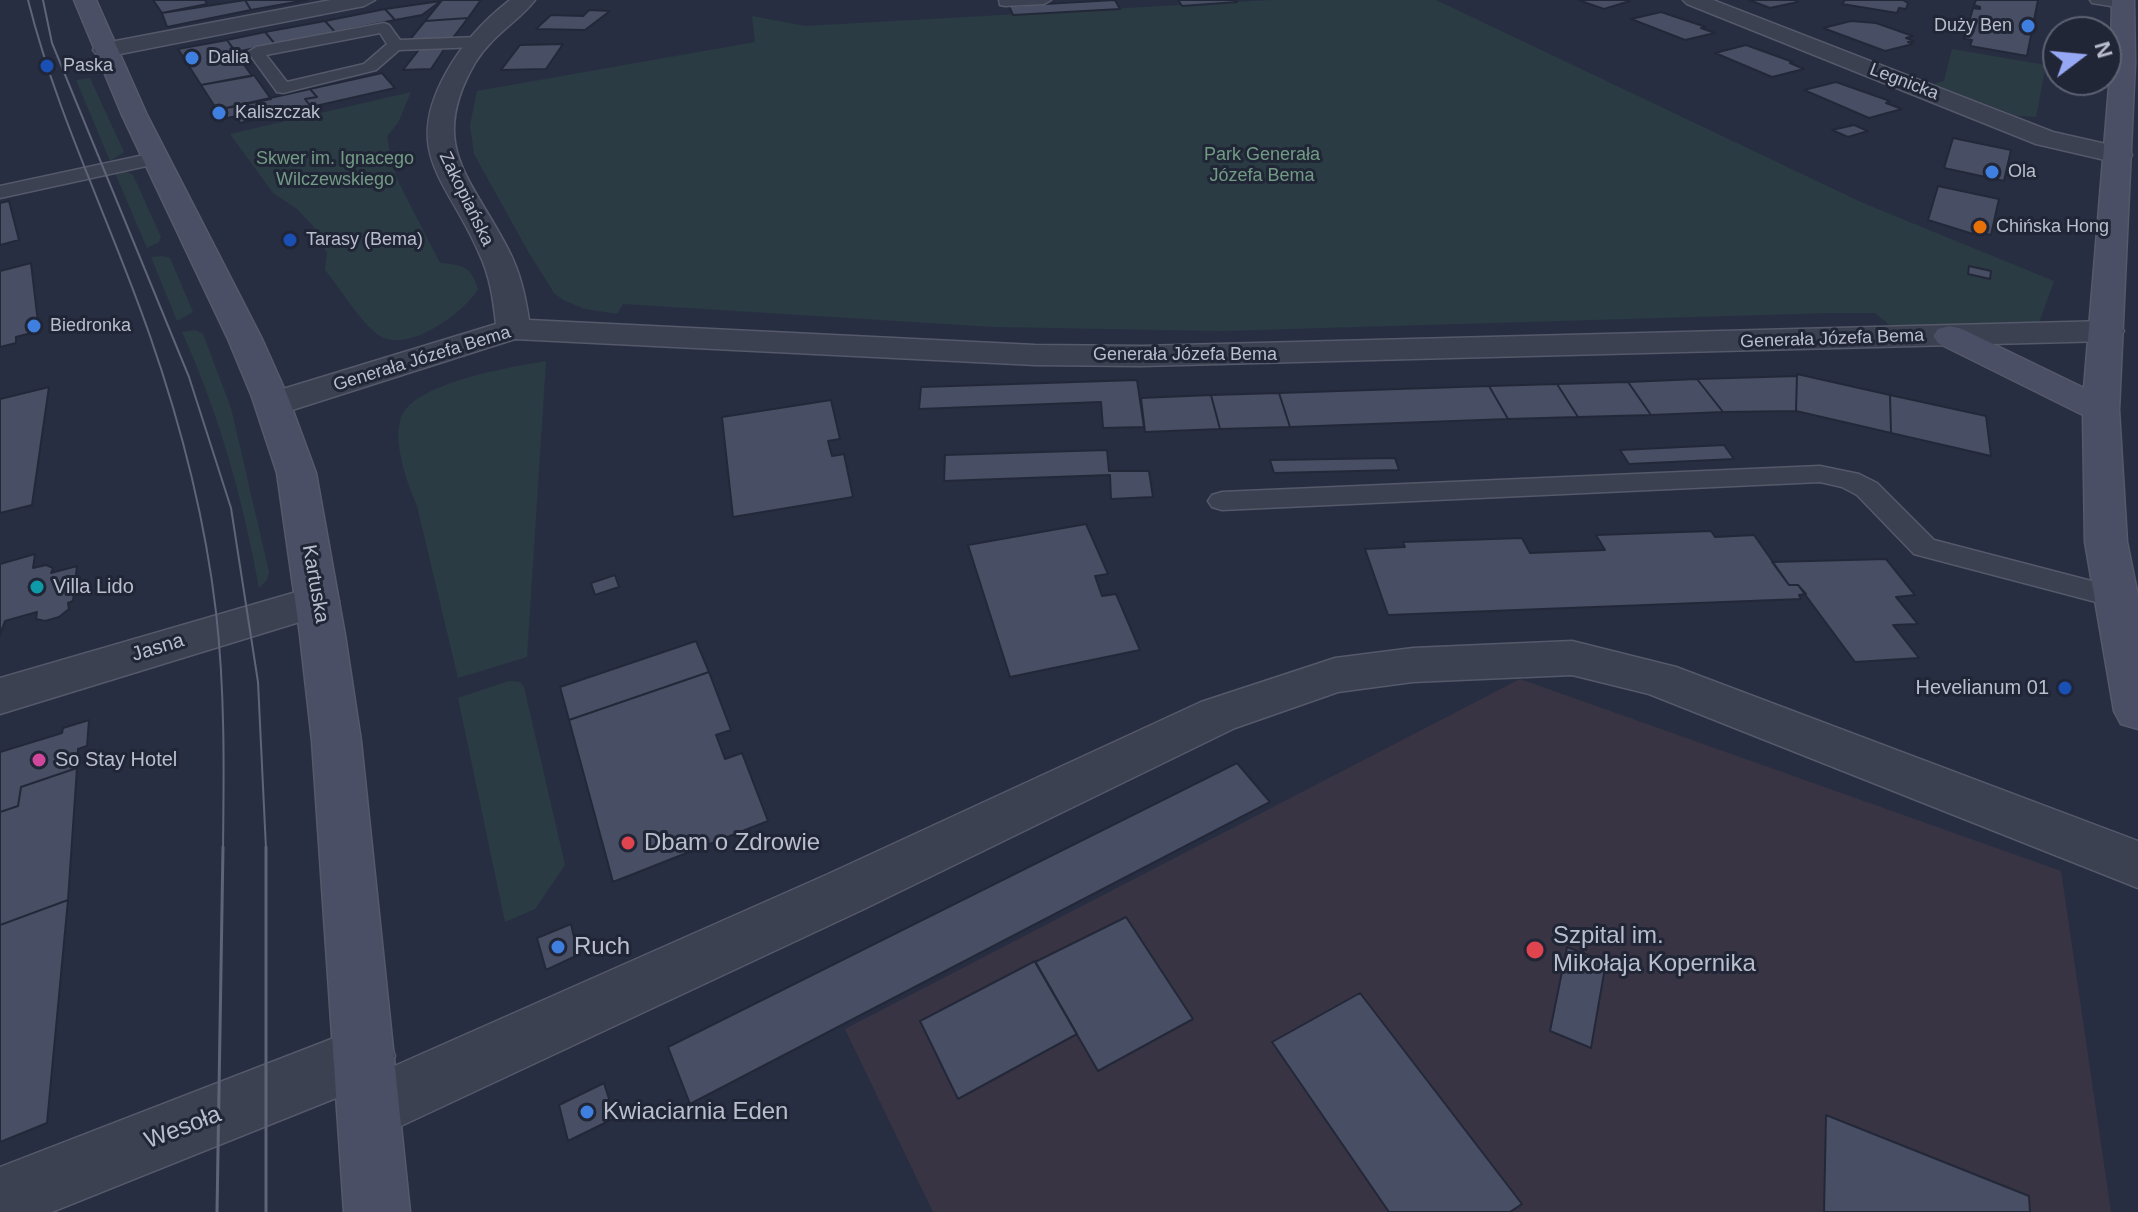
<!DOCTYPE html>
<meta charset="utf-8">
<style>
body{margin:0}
#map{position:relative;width:2138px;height:1212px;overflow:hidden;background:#282e42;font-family:Arial,sans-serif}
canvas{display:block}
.north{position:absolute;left:2042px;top:16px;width:80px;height:80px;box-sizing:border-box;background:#212637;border:2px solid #5e6273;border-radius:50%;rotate:74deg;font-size:22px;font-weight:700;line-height:32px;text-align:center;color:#babdcc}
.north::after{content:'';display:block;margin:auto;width:28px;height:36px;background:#96a8f4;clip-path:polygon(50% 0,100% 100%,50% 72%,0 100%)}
</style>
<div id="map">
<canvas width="2138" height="1212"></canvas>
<div class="north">N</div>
</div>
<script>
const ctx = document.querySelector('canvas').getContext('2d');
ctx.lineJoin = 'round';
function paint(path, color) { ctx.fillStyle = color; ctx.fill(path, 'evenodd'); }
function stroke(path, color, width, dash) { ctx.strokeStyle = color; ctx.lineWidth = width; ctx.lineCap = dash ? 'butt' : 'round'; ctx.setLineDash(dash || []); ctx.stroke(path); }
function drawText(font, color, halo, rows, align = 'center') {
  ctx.font = font + ' Arial,sans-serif'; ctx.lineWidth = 6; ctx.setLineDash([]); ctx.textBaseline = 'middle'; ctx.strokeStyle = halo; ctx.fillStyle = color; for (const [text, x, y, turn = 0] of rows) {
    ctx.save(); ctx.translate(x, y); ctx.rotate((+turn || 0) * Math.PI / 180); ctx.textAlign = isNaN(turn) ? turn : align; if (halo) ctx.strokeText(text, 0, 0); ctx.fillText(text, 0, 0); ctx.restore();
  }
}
paint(new Path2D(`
 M1520,679L2061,871L2111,1212H933L845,1029Z`), '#393443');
paint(new Path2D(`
 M1270,0H1436L1863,203L2054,281L2039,323L1899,328L1888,324L1875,313H1830L1222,331L993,327L623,304L617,314L585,309L563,300L554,293L529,253L474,154L470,125L477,91L755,42L752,16L805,26Z
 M1952,49L2046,65L2036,117L2017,116L1934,84L1944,81Z
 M90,78L124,152L110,161L76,80Z
 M411,92L398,123L387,136L392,165L399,183L440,263C463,265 471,266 478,289C463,314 405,356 377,334C359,320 340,288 325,270L327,253L314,227L297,209L273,193L230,134Z
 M127,172L133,175L161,237L159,242L147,248L115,173Z
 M162,256L170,258L193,312L177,321L151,257Z
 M195,330L203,334L231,408L269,572L267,580L259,588C243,499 219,414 182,332Z
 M546,361L527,657L458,678L417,506C407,482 394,447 400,421C408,383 512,367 546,361Z
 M509,681L520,682L524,687L565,865L535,909L505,922L458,698Z`), '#2a3b43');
const building = new Path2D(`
 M153,0H205L207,4L162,13Z
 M245,0H307L251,10Z
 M245,0L251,10L167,27L162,13Z
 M442,0H481L468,18L425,21Z
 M1115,0L1120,9L1013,15L1009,6Z
 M1178,0H1235L1237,2L1182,6Z
 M1578,0H1626L1630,1L1604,9Z
 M1749,0H1795L1798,2L1770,8Z
 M1845,0H1903L1908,3L1906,9L1899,8L1897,13L1842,4Z
 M1976,0H2038L2027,56L1970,46L1972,40L1964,39L1966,32L1973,33L1974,30L1967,29L1973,8L1980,9V7L1974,5Z
 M441,1L422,15L395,20L385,9Z
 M385,9L395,20L335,32L325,21Z
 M589,10L610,11L585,30L536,29L551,15L583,16Z
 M1661,12L1706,27L1701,28L1715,33L1685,40L1631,19Z
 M468,18L452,39L407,43L425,21Z
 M325,21L335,32L275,44L265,32Z
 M1851,21L1876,23L1913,36L1906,38L1914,41L1908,42L1913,44L1885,51L1823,28Z
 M265,32L275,44L236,52L227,40Z
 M227,40L252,76L201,85L178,49Z
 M563,44L546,69L501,70L520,45Z
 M447,45L431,69L403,70L421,47Z
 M1746,45L1793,62L1790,63L1804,69L1772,77L1715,53Z
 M382,73L395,88L311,107L305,99L317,97L310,89Z
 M254,75L271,99L217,110L201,85Z
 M1836,82L1890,101L1886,103L1902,109L1869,118L1804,90Z
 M310,89L317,97L305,99L311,107L240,123L236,116L223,119L217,110Z
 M1854,125L1868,131L1848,137L1832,130Z
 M1953,138L2011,150L2004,181L1944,168Z
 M1938,186L1999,199L1991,235L1974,231L1973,234L1928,220Z
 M9,201L19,240L0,245V203Z
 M31,263L39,331L16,337V343L0,347V271Z
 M1969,266L1991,271L1990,279L1968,274Z
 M1797,374L1890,395L1891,433L1796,411Z
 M1797,376L1796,411L1723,412L1697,379Z
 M1697,379L1723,412L1651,415L1628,382Z
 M1137,380L1144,427L1103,428L1101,402L919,409L921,387Z
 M1628,382L1651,415L1578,417L1557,384Z
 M1557,384L1578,417L1508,419L1489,386Z
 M1489,386L1508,419L1290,427L1279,393Z
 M49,387L32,505L0,513V399Z
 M1279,393L1290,427L1220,429L1211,395Z
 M1211,395L1220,429L1145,432L1141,398Z
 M1890,395L1986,416L1991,456L1891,433Z
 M831,400L840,439L828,441L832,456L844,454L853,497L733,517L722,417Z
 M1724,445L1734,459L1629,464L1620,450Z
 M1107,450L1109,471H1149L1153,497L1111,499L1110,475L944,481L945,455Z
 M1395,458L1399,470L1274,473L1270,460Z
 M1086,524L1108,574L1095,576L1102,596L1116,594L1140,650L1010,677L968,545Z
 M1711,531L1715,537L1754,535L1789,585H1798L1806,594L1799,595L1801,599L1388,615L1365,549L1405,547L1403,542L1522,538L1530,553L1605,550L1596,535Z
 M35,554L33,568L46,565L53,568L51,573L77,566L73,601L68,603L69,609L59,617L45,621L36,619L37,612L5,621L0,635V564Z
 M1886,559L1915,595L1896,597L1918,624L1893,625L1919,658L1855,662L1798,585H1789L1772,562Z
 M615,575L619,587L595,595L591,583Z
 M696,641L709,672L569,720L560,687Z
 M709,672L731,730L716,735L725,759L742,753L768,821L613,882L569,720Z
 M89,720L87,746L78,749L77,768L21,787L18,806L0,812V752L62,733L63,728Z
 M1237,763L1270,802L690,1104L668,1047Z
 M77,768L68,900L0,925V812L18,806L21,787Z
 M68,900L47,1123L0,1142V925Z
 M1126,917L1193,1019L1098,1071L1035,962Z
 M571,924L578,955L546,970L537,938Z
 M1567,947L1606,962L1591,1048L1550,1031Z
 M1035,961L1077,1034L958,1099L920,1021Z
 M1360,993L1522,1204L1510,1212H1389L1272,1042Z
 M604,1083L615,1118L568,1141L559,1105Z
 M1826,1115L2029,1196L2030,1212H1824Z`);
paint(building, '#484e64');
stroke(building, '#232839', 2);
const lane = new Path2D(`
 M999,0H1051L1044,4L1005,6L1000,5Z
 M2090,0H2124L2130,4L2123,8L2092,3Z
 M384,23L389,25L400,40L478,37L486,42L478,47L399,50L376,70L283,93L277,92L248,52L256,47ZM380,33L387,44L364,64L287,82L266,55Z
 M158,152L167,158L165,162L0,198V186Z
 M1820,466L1859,474L1877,483L1934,540L2126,590L2130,597L2126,604L2115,607L1914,554L1857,495L1842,487L1820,482L1222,510L1212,507L1208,501L1212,495L1222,492Z`);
const street = new Path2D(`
 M331,0H375L364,6L105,57L97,55L93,50L97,45L105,43Z
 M510,0H535C518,22 492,35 475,63C427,146 471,177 508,249C520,272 525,294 529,320L1035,345L1142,346L2107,321L2119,324L2124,331L2119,338L2107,341L1142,366L1035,365L515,339L286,412L273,415L260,412L255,404L260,396L496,324C493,298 490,276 479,253C449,182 401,154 446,73C462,44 484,20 510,0Z
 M1683,0H1713L2053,132L2128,149L2132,155L2128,161L2118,163L2036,144L1687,4Z
 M317,586L332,590L339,601L332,612L0,714V678Z
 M1572,641L1676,667L2138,841V888L1649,694L1572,675L1413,682L1338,692L1235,728L864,909L371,1140L349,1131L340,1109L346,1094L52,1212H0V1167L365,1026L387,1035L395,1056L390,1068L826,875L1201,702L1335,658L1413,648Z`);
const secondary = new Path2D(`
 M74,0H96L147,115L262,339L288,397L316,473L345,635L361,741L410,1212H344L312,741L300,635L277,473L252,397L228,339L122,115Z
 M2112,0H2134L2135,63L2119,410L2127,542L2138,596V729L2121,724L2114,711L2085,542L2083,415L1938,343L1933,336L1938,329L1950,326L1962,329L2084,388L2111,63Z`);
stroke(lane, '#555969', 3);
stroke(street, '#555969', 3);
stroke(secondary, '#555969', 3);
paint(lane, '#3c4152');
paint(street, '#3c4152');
paint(secondary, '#4b4f65');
stroke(new Path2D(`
 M28,0C57,116 111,223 150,336C181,425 205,518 216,612C225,691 224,770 223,849
 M43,0L52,43L189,377L231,508L258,682L266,849`), '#5f6479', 2);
stroke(new Path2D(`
 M217,1212L223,847
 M266,1212V847`), '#5f6479', 3);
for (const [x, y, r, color] of [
 [2028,26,8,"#3f7fe0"],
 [192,58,8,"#3f7fe0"],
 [47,66,8,"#1a4fb4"],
 [219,113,8,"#3f7fe0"],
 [1992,172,8,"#3f7fe0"],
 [1980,227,8,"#e8710a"],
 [290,240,8,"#1a4fb4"],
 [34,326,8,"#3f7fe0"],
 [37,587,8,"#0f9aa8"],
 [2065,688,8,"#1a4fb4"],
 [39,760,8,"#d1479c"],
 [628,843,8,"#e0444e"],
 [558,947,8,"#3f7fe0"],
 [1535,950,10,"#e0444e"],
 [587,1112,8,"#3f7fe0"]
]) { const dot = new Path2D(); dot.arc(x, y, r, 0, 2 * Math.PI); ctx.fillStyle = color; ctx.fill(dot); stroke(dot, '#212637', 3); }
drawText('18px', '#babdcc', '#212637', [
 ["Duży Ben",2012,26,"right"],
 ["Dalia",208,58],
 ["Paska",63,66],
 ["Kaliszczak",235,113],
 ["Ola",2008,172],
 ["Chińska Hong",1996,227],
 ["Tarasy (Bema)",306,240],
 ["Biedronka",50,326]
], 'left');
drawText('18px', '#babdcc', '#212637', [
 ["Legnicka",1904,82,21],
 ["Zakopiańska",466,199,64],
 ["Generała Józefa Bema",1832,339,-2],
 ["Generała Józefa Bema",1185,355],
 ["Generała Józefa Bema",422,359,-17]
]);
drawText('18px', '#729b84', '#212637', [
 ["Park Generała",1262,155],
 ["Józefa Bema",1262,176],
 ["Skwer im. Ignacego",335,159],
 ["Wilczewskiego",335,180]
]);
drawText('20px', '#babdcc', '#212637', [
 ["Kartuska",315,584,80],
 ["Jasna",158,648,-17]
]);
drawText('20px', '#babdcc', '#212637', [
 ["Villa Lido",53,587],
 ["Hevelianum 01",2049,688,"right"],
 ["So Stay Hotel",55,760]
], 'left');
drawText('24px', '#babdcc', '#212637', [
 ["Dbam o Zdrowie",644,843],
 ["Szpital im.",1553,936],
 ["Mikołaja Kopernika",1553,964],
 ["Ruch",574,947],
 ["Kwiaciarnia Eden",603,1112]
], 'left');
drawText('24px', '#babdcc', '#212637', [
 ["Wesoła",183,1128,-21]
]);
</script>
